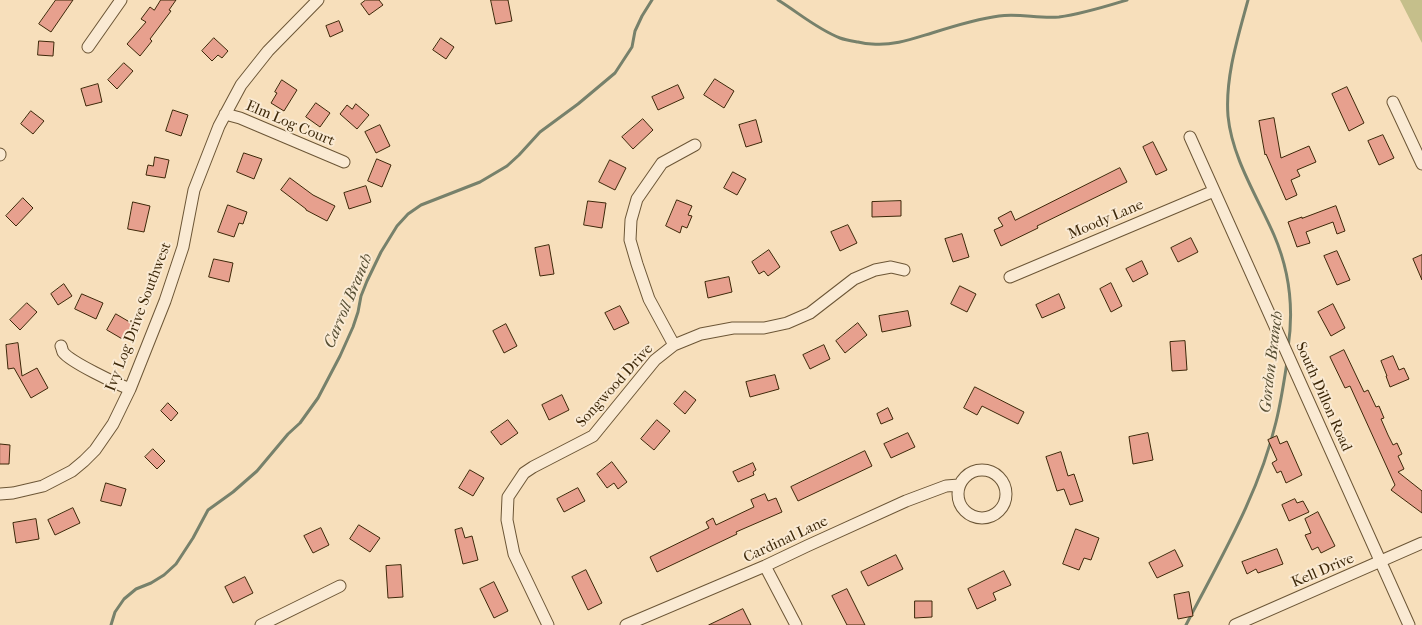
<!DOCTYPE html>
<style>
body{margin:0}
canvas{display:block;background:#f7dfbb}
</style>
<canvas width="1422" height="625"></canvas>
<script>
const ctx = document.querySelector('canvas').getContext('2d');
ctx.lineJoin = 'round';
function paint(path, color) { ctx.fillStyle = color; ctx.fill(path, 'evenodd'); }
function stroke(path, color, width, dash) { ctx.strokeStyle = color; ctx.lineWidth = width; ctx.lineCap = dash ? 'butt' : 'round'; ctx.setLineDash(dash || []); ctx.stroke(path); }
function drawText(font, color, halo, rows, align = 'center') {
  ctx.font = font + ' "IM FELL French Canon",serif'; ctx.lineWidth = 4; ctx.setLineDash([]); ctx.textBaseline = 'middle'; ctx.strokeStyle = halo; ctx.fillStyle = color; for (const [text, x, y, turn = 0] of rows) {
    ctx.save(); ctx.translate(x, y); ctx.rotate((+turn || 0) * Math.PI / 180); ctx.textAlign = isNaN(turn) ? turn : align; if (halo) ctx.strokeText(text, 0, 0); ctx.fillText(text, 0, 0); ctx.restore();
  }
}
paint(new Path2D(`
 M1400,0H1422V43Z`), '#c5bf8b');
stroke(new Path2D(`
 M778,0C799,13 817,29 840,38C845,40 852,41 858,42C862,43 868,44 872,44C893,46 912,39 932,33C954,26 976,19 999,16C1019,13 1039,19 1059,17C1082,14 1104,7 1127,0
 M1248,0C1238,37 1225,77 1228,116C1232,158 1258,198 1274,235C1290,272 1294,309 1288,348
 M111,625L115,612L124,599L136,589L151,583L164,575L176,564L193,538L208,510L233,492L257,471L288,434L300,423L318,398L340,356L353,327L358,312L361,296L367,281L381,252L397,226L408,214L421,205L480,182L507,166L519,155L540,132L578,104L615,73L632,47L635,31L642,16L652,0
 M1186,625C1220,559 1259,494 1276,422C1281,402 1284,382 1287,362`), '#77816b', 3);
const building = new Path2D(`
 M56,0H73L51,32L39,24Z
 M161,0H176L169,10L171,11L150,39L152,41L140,56L127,44L146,22L141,19L150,7L154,10Z
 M366,0H379L383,5L369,15L361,4Z
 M491,0H508L512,21L496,24Z
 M339,21L343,31L330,37L326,26Z
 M214,38L228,51L222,58L218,55L212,61L202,51Z
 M441,38L454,47L446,59L433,50Z
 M39,41L54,42L53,56L38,55Z
 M124,63L133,71L117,89L108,80Z
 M715,79L734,91L724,108L704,95Z
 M282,80L297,90L284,111L271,103L277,93L275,92Z
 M98,84L102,102L86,106L81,89Z
 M678,85L684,98L658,110L652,97Z
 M1347,87L1364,123L1349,131L1332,94Z
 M316,103L330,113L320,127L306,117Z
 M356,104L369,115L357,129L340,114L347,105L352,109Z
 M173,110L188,115L181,136L166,131Z
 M31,111L44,121L33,134L21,124Z
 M1274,118L1281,158L1309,146L1316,162L1297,170L1300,176L1291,180L1297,195L1286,200L1266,154L1265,155L1259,121Z
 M643,119L653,130L633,149L622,137Z
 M756,120L762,142L746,147L739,125Z
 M380,125L390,146L376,153L365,132Z
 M1383,135L1394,158L1379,165L1368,141Z
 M1153,142L1167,170L1156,175L1143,147Z
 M244,153L262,159L254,179L237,172Z
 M155,157L169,160L165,178L146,175L148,165L153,166Z
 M377,159L391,165L382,187L368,181Z
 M610,160L626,168L615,190L599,182Z
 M1120,168L1127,182L1037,226L1038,228L1001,246L994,230L1003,226L998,218L1011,211L1015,220Z
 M733,172L746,179L737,195L724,188Z
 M290,178L313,195L335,206L327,221L306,210V209L281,190Z
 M366,186L371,202L349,209L344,193Z
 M23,198L33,208L16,226L6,216Z
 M677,200L692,206L688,215L692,216L687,228L682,226L680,233L666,226Z
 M588,201L606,203L602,228L584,225Z
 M901,201V216L872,217V202Z
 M133,202L150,206L144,232L128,229Z
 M228,205L247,212L243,224L239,223L234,237L218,232Z
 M1336,206L1345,231L1337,234L1333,222L1306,232L1310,243L1297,247L1288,222L1302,217V218Z
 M848,225L857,243L840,251L831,232Z
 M962,234L969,257L953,262L945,239Z
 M1191,238L1198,252L1178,262L1171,248Z
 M549,245L554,274L540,276L535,248Z
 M769,250L780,267L768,276L764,271L759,274L752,262Z
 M1337,251L1350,280L1337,285L1324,256Z
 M1422,255V280L1413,259Z
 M214,259L233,263L229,282L209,277Z
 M1142,261L1148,274L1133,282L1126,269Z
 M729,277L732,292L708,298L705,282Z
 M1111,283L1122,306L1111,312L1100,289Z
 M64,284L72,296L58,305L51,294Z
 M960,286L976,294L967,312L951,304Z
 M82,294L103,303L96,319L75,309Z
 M1059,294L1065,308L1042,318L1036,305Z
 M27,303L37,312L20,330L10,320Z
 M1333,304L1345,328L1331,336L1318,312Z
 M620,306L629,323L614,330L605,313Z
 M908,311L911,326L882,332L879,316Z
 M116,314L133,324L124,340L107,330Z
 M858,323L867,335L845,353L836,341Z
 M506,324L517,346L504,353L493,331Z
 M1185,341L1187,370L1172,371L1170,342Z
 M18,343L22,376L37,368L48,388L31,398L14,368L8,369L6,345Z
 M824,345L830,359L810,369L803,355Z
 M1344,350L1364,392L1368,390L1376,407L1379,406L1384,418L1381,419L1388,435L1393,445L1397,443L1402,454L1398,456L1404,469L1398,472L1422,491V513L1391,490L1395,485L1350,386L1345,388L1330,357Z
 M1393,356L1399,370L1404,368L1409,379L1390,387L1386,376H1387L1381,361Z
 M775,375L779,389L750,397L746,382Z
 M975,387L1024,412L1018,424L982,406L977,415L964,408Z
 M685,391L696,400L685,414L674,404Z
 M562,395L569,410L549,420L542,405Z
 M168,403L178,413L171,421L161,411Z
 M888,408L893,419L881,424L877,414Z
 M508,420L518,433L501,445L491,432Z
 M657,420L670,431L654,450L641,439Z
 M908,433L915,447L891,458L884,444Z
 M1148,433L1153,460L1133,464L1129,437Z
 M1277,436L1280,444L1287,441L1302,475L1286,483L1281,471L1277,473L1272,463L1277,460L1268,440Z
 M0,444L10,445L9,464H0Z
 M153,449L165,461L157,469L145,457Z
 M865,451L872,466L798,501L791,487Z
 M1061,452L1068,476L1074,474L1083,501L1070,505L1064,489L1057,491L1046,457Z
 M612,462L627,482L618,489L614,483L607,488L597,474Z
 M753,463L756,470L753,472L754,475L738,482L733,472Z
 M470,470L484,478L473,496L459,488Z
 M106,483L126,489L121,506L101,501Z
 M578,488L585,501L564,512L557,499Z
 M765,494L768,501L776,498L782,512L736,532L737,534L657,572L650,557L709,528L706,522L713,518L716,525L754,507L751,500Z
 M1295,499L1297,503L1303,501L1309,512L1289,521L1282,505Z
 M73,508L80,523L55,535L48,520Z
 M1318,512L1335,546L1321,553L1318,547L1312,550L1305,535L1311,533L1305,519Z
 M36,519L39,539L16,543L13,523Z
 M359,525L380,538L370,552L350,539Z
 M321,528L329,545L313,553L304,536Z
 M462,528L465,538L472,536L478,560L463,564L455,530Z
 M1076,529L1099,538L1091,560L1084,558L1079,570L1063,564Z
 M1277,549L1283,564L1258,573L1256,569L1247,574L1242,562Z
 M1175,550L1183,566L1157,578L1149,563Z
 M896,555L903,569L868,586L861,572Z
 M401,565L403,597L388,598L386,566Z
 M586,570L602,603L588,610L572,577Z
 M1004,571L1011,585L993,593L996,600L977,609L968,589Z
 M245,577L253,593L233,603L225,587Z
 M494,582L508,611L494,618L480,589Z
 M847,589L865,625H847L832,596Z
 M1189,592L1193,616L1178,619L1174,595Z
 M915,601H932V617L915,618Z
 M743,609L751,625H709Z`);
paint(building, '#e7a08e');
stroke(building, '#3d2809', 1);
const minor = new Path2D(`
 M88,47L121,0
 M1393,102L1422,164
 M225,114L240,118L344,162
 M1190,137L1409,625
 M0,155V154
 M1010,277L1214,191
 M674,345L649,299L637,264L630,240L631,220L637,199L662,163L695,145
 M61,346C62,348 62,350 63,352C70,362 117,384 130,389
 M958 494a24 24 0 1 1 48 0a24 24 0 1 1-48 0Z
 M0,494L13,493L43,486L72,471L84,461L95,450L113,424L130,389L165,301L183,247L194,190L219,126L241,85L268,51L318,0
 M765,566L796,625
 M261,625L340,586
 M548,625L514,554L507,520L508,497L524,473L533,467L593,436L655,360L674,345L701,334L733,328H764L787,323L810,313L854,279L875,270L891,267L904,270
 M626,625L765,566L807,546L906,501L946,486L959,485
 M1235,625L1422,543`);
stroke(minor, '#6c5636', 13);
stroke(minor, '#faead3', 11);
drawText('15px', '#3d2809', '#faead3', [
 ["Elm Log Court",290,124,23],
 ["Moody Lane",1106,220,-23],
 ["Ivy Log Drive Southwest",139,317,-69],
 ["Songwood Drive",615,386,-48],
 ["South Dillon Road",1323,397,66],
 ["Cardinal Lane",786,540,-25],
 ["Kell Drive",1323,571,-23]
]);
drawText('italic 16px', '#554d32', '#faead3', [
 ["Carroll Branch",349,301,-67],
 ["Gordon Branch",1272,362,-83]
]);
</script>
